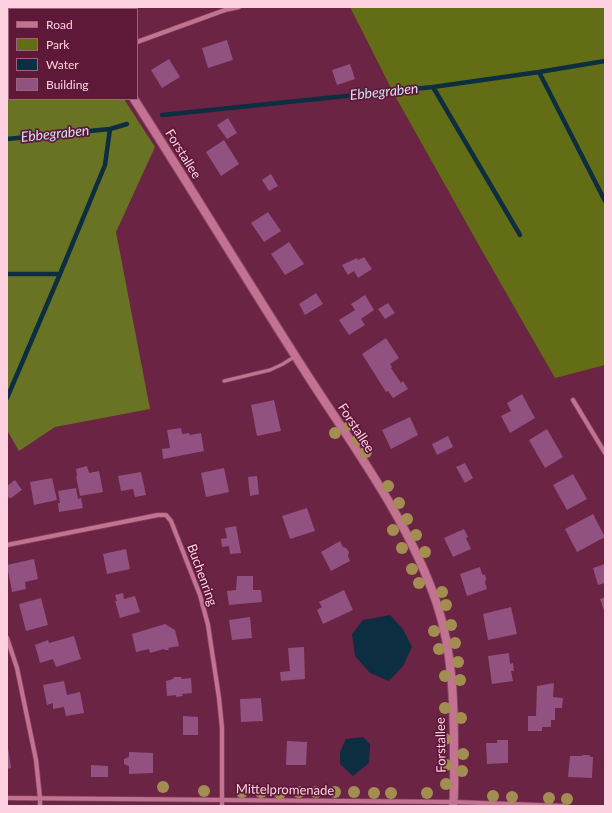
<!DOCTYPE html>
<style>
body{margin:0}
#map{position:relative;width:612px;height:813px;overflow:hidden;background:#6b2443;font-family:Lato,sans-serif}
canvas{display:block}
.frame{position:absolute;inset:0;border:8px solid #fdd1df;pointer-events:none}
.legend{position:absolute;left:8px;top:8px;width:130px;height:92px;box-sizing:border-box;background:#5e1838;border:1px solid #9e627b;margin:0;padding:5px 7px;list-style:none;font-size:12px;color:#fdd1df}
.legend li{display:flex;align-items:center;gap:8px;height:20px}
.legend b{width:20px;border:1px solid #9e627b}
</style>
<div id="map">
<canvas width="612" height="813"></canvas>
<div class="frame"></div>
<ul class="legend">
<li><b style="height:5px;background:#c37391"></b>Road</li>
<li><b style="height:11px;background:#626d15"></b>Park</li>
<li><b style="height:11px;background:#0c2e40"></b>Water</li>
<li><b style="height:11px;background:#915181"></b>Building</li>
</ul>
</div>
<script>
const ctx = document.querySelector('canvas').getContext('2d');
ctx.lineJoin = 'round';
function paint(path, color) { ctx.fillStyle = color; ctx.fill(path, 'evenodd'); }
function stroke(path, color, width, dash) { ctx.strokeStyle = color; ctx.lineWidth = width; ctx.lineCap = dash ? 'butt' : 'round'; ctx.setLineDash(dash || []); ctx.stroke(path); }
function drawText(font, color, halo, rows, align = 'center') {
  ctx.font = font + ' Lato,sans-serif'; ctx.lineWidth = 3.5; ctx.setLineDash([]); ctx.textBaseline = 'middle'; ctx.strokeStyle = halo; ctx.fillStyle = color; for (const [text, x, y, turn = 0] of rows) {
    ctx.save(); ctx.translate(x, y); ctx.rotate((+turn || 0) * Math.PI / 180); ctx.textAlign = isNaN(turn) ? turn : align; if (halo) ctx.strokeText(text, 0, 0); ctx.fillText(text, 0, 0); ctx.restore();
  }
}
paint(new Path2D(`
 M350,7H605V365L555,378L481,249L394,94Z`), '#626d15');
paint(new Path2D(`
 M7,7H62L64,9H9V99H124L155,147L116,232L150,409L55,427L19,451L7,430Z`), '#687324');
paint(new Path2D(`
 M390,615L403,629L412,647L403,666L389,681L370,673L355,656L352,634L363,620Z
 M363,737L370,744L369,763L353,776L340,764V752L346,739Z`), '#0c2e40');
stroke(new Path2D(`
 M539,72L605,201
 M433,87L520,235
 M162,115L433,87L539,72L605,61
 M7,139L110,129L127,124
 M7,274H60
 M7,398L60,274L105,165L110,129`), '#0c2e40', 4.5);
paint(new Path2D(`
 M227,40L233,60L208,68L202,48Z
 M169,59L180,77L162,88L151,70Z
 M350,64L355,79L337,85L332,70Z
 M228,118L237,133L227,139L217,125Z
 M224,140L239,164L221,176L206,152Z
 M271,174L278,186L269,191L262,180Z
 M268,212L281,231L264,242L251,223Z
 M289,242L304,264L285,275L271,254Z
 M364,257L372,269L358,278L354,271L348,275L342,265L357,258L358,260Z
 M316,293L323,304L305,315L299,304Z
 M365,295L374,310L361,319L365,325L349,335L339,320L355,310L351,304Z
 M388,303L395,313L385,319L378,309Z
 M386,338L399,358L390,364L392,367L391,368L401,383L403,381L408,389L393,398L388,391L386,392L362,354Z
 M522,394L535,418L510,433L501,416L511,411L507,403Z
 M274,400L281,431L257,436L251,405Z
 M410,417L418,435L391,449L382,430Z
 M181,428L182,434L189,433L190,435L201,433L204,451L163,459L162,449L170,448L167,430Z
 M547,429L563,457L545,468L529,440Z
 M448,436L453,447L437,455L432,444Z
 M465,463L473,478L465,483L456,467Z
 M87,466L89,473L99,471L103,492L80,496L76,476H77L76,469Z
 M224,468L229,492L206,497L201,473Z
 M141,472L146,495L135,497L133,489L121,491L118,476Z
 M573,474L587,499L567,510L553,485Z
 M257,476L259,494L250,496L248,477Z
 M52,478L57,500L34,505L30,482Z
 M15,480L22,490L11,498H9L7,495V486Z
 M76,488L78,499L81,498L83,508L59,512L58,503H60L58,491Z
 M307,508L315,531L290,539L282,516Z
 M593,514L605,537L577,552L565,529Z
 M236,526L241,553L230,554L229,546L222,547L221,539L227,538L225,528Z
 M464,529L468,537L466,538L471,549L453,557L444,538Z
 M340,541L343,547L346,548L349,552L348,556L350,561L331,571L321,552Z
 M126,549L130,569L107,574L103,554Z
 M34,559L38,579L25,582L26,589L12,592L7,565Z
 M605,564V583L598,585L593,568Z
 M480,567L482,574L485,575L486,579L485,582L487,589L467,596L460,574Z
 M237,576H253V590H261L262,602L229,605L227,591L236,590Z
 M344,590L353,610L323,624L317,610L322,607L319,602Z
 M123,593L124,599L135,596L140,612L120,618L115,601H117L115,595Z
 M605,597V613L600,599Z
 M41,598L48,625L26,631L19,604Z
 M511,607L517,634L488,640L483,614Z
 M250,617L252,638L232,640L229,620Z
 M165,624L175,630L179,646L168,648L169,650H165L164,649L150,653L149,649L136,652L132,634Z
 M74,636L81,659L56,667L53,659L40,663L35,645L48,640L49,643Z
 M304,647L305,679L281,681L280,672L290,671L288,648Z
 M509,653L510,664L513,663L514,671H511L513,681L492,684L488,656Z
 M174,677H181L182,679L191,678L192,693L182,694L183,696L176,697V695L167,696L166,681L173,679Z
 M64,681L67,695L80,692L84,713L66,716L64,707L53,709V703L47,705L43,685Z
 M554,683L553,697L563,698L562,708H555V720H551V727H542V731H528V716H536L537,686Z
 M261,698L263,721L241,722L240,699Z
 M183,716L198,717V735H183Z
 M497,740H508V763L487,764L486,743H497Z
 M287,741L307,742L306,765H286Z
 M7,748H8L11,768L7,769Z
 M129,752L153,753V773L129,774V766L124,764V759L129,757Z
 M583,755H589L591,757H593L592,778L568,777L570,756H581Z
 M91,765L108,766V777H91Z`), '#915181');
const lane = new Path2D(`
 M224,381L270,370L283,364L294,357`);
const street = new Path2D(`
 M137,42L225,10L239,7
 M573,400L605,453
 M7,545L158,515H166L171,521L200,595L208,625L219,698L222,728V806
 M7,638L17,668L36,760L40,798V806
 M7,798L454,802L563,806`);
const secondary = new Path2D(`
 M76,7L77,9
 M134,99C193,191 249,284 308,376C355,449 409,521 437,604C453,653 454,704 454,754C454,771 455,789 453,806`);
stroke(lane, '#854663', 4.5);
stroke(street, '#854663', 5.5);
stroke(secondary, '#854663', 10);
stroke(lane, '#c37391', 3);
stroke(street, '#c37391', 4);
stroke(secondary, '#c37391', 8);
ctx.fillStyle = '#a38e52';
for (const [x, y] of [
 [350,425],
 [335,433],
 [358,440],
 [366,452],
 [388,486],
 [399,503],
 [407,519],
 [393,530],
 [416,535],
 [402,548],
 [425,552],
 [412,569],
 [419,583],
 [442,592],
 [446,605],
 [451,625],
 [434,631],
 [455,643],
 [439,649],
 [458,662],
 [445,676],
 [460,680],
 [445,708],
 [461,718],
 [445,739],
 [463,754],
 [446,765],
 [462,771],
 [446,784],
 [163,787],
 [204,791],
 [242,792],
 [261,792],
 [299,792],
 [316,792],
 [335,792],
 [354,792],
 [280,793],
 [374,793],
 [391,793],
 [427,793],
 [493,796],
 [512,797],
 [549,798],
 [567,799]
]) { ctx.beginPath(); ctx.arc(x, y, 6, 0, 2 * Math.PI); ctx.fill(); }
drawText('13px', '#fdd1df', '#5e1838', [
 ["Forstallee",183,154,58],
 ["Forstallee",356,428,57],
 ["Buchenring",202,575,70],
 ["Forstallee",441,745,-91],
 ["Mittelpromenade",285,790,1]
]);
drawText('italic 14px', '#cce3f2', '#5e1838', [
 ["Ebbegraben",384,92,-6],
 ["Ebbegraben",55,134,-6]
]);
</script>
